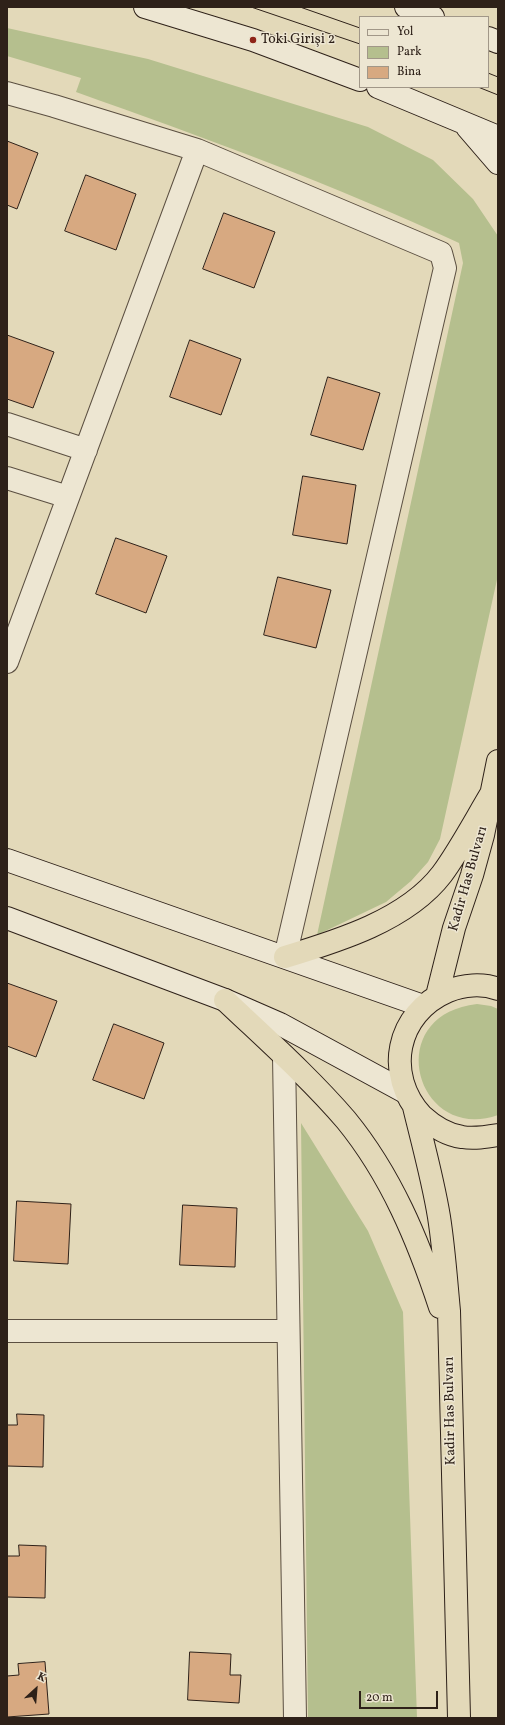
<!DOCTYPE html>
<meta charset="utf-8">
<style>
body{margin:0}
#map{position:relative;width:505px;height:1725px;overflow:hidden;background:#e3d9b9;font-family:Vollkorn,serif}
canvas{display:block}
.frame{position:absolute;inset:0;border:8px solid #2e2119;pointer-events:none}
.legend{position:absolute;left:359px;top:16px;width:130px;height:72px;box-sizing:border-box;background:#ede6d2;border:1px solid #a19788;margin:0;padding:5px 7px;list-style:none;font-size:12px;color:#2e2119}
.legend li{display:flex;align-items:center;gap:8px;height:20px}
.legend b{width:20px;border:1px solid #a19788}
.north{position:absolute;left:16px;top:1669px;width:40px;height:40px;-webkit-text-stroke:3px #ede6d2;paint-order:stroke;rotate:26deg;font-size:11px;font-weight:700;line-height:16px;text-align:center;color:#2e2119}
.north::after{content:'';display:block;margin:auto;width:14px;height:18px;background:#2e2119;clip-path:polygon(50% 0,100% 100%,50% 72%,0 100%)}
.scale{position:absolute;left:359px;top:1691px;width:79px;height:18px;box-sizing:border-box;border:2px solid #2e2119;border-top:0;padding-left:5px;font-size:12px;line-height:14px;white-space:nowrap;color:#2e2119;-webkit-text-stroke:3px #ede6d2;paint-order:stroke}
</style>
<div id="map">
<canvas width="505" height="1725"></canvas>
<div class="frame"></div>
<ul class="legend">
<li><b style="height:5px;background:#ede6d2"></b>Yol</li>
<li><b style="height:11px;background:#b5bf8e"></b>Park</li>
<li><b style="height:11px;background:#d7a981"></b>Bina</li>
</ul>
<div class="north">K</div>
<div class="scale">20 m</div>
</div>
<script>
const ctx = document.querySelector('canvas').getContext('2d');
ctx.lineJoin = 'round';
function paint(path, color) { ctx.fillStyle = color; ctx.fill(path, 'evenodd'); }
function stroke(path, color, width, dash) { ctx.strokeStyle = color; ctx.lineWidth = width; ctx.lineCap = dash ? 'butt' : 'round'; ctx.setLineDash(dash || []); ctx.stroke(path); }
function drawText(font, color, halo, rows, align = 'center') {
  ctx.font = font + ' Vollkorn,serif'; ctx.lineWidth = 3; ctx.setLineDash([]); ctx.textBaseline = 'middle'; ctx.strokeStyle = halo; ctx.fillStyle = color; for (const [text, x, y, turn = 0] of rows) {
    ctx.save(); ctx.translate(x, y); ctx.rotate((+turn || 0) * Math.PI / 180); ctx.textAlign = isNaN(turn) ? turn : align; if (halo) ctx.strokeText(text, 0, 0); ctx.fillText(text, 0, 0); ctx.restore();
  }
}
paint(new Path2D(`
 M7,28L148,59L368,127L433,160L473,199L498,236V575L440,839L428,862L411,881L386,902L317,935L463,263L459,243C335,185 205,138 76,92L81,78L7,56Z
 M477,1004L491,1006L498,1009V1115C416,1144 380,1015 477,1004Z
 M301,1123L368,1231L403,1312L417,1718H308Z`), '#b5bf8e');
const building = new Path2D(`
 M7,141L38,153L17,209L7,205Z
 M86,175L136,194L116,250L65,231Z
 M224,213L275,232L254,288L203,269Z
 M7,335L54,352L33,408L7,399Z
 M190,340L241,359L221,415L170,397Z
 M328,377L380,393L363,450L311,435Z
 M303,476L356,485L347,544L293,535Z
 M116,538L167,556L146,613L96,594Z
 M278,577L331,590L316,648L264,635Z
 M7,983L57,1001L36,1057L7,1046Z
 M114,1024L164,1043L144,1099L93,1080Z
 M17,1201L71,1204L68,1264L14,1261Z
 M183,1205L237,1208L235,1267L180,1265Z
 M17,1414L44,1415L43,1467L7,1466V1425H17Z
 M19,1545L46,1546L45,1598L7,1597V1556H19Z
 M190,1652L231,1654L230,1675H241L239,1703L188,1700Z
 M45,1662L49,1714L7,1717V1676L19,1675L18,1664Z`);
paint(building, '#d7a981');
stroke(building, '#2e2119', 1);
const street = new Path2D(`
 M7,93L54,106L197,150L441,253L445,268L285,957
 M7,424L86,450
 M7,478L68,497
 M7,662L197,150
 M284,1056L295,1718
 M7,1331H288`);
const secondary = new Path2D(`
 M145,7L253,40L360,80
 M406,7L433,17
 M488,38L498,42
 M378,87L498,137
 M467,127L498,163
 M7,860L423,1006
 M7,918L225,1000L280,1024L405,1092`);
const highway = new Path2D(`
 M285,957C338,941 407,920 442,874C459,851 476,819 491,794
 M498,989C482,983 463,985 448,991C396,1013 384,1075 422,1116C433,1126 447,1135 462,1137C474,1139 486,1137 498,1135
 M437,996L454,928L472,875L483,835L498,761
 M225,1000C266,1039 309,1077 346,1120C391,1175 418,1240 440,1307
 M414,1107C423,1144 433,1180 439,1217C444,1249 446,1280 449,1311L459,1718`);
stroke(street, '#5b4f41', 24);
stroke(secondary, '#2e2119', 24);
stroke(highway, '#2e2119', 24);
stroke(street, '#ede6d2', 22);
stroke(secondary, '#ede6d2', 22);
stroke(highway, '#e3d9b9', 22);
stroke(new Path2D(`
 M251,7L360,44
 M300,7L360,28
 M488,73L498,77
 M478,87L498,95`), '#2e2119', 1);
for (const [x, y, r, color] of [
 [253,40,4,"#8f2418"]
]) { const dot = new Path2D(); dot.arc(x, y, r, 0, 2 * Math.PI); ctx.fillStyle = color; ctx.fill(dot); stroke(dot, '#ede6d2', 1.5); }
drawText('14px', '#2e2119', '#ede6d2', [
 ["Toki Girişi 2",261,40]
], 'left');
drawText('14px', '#2e2119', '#ede6d2', [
 ["Kadir Has Bulvarı",469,879,-74],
 ["Kadir Has Bulvarı",451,1411,-91]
]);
</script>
